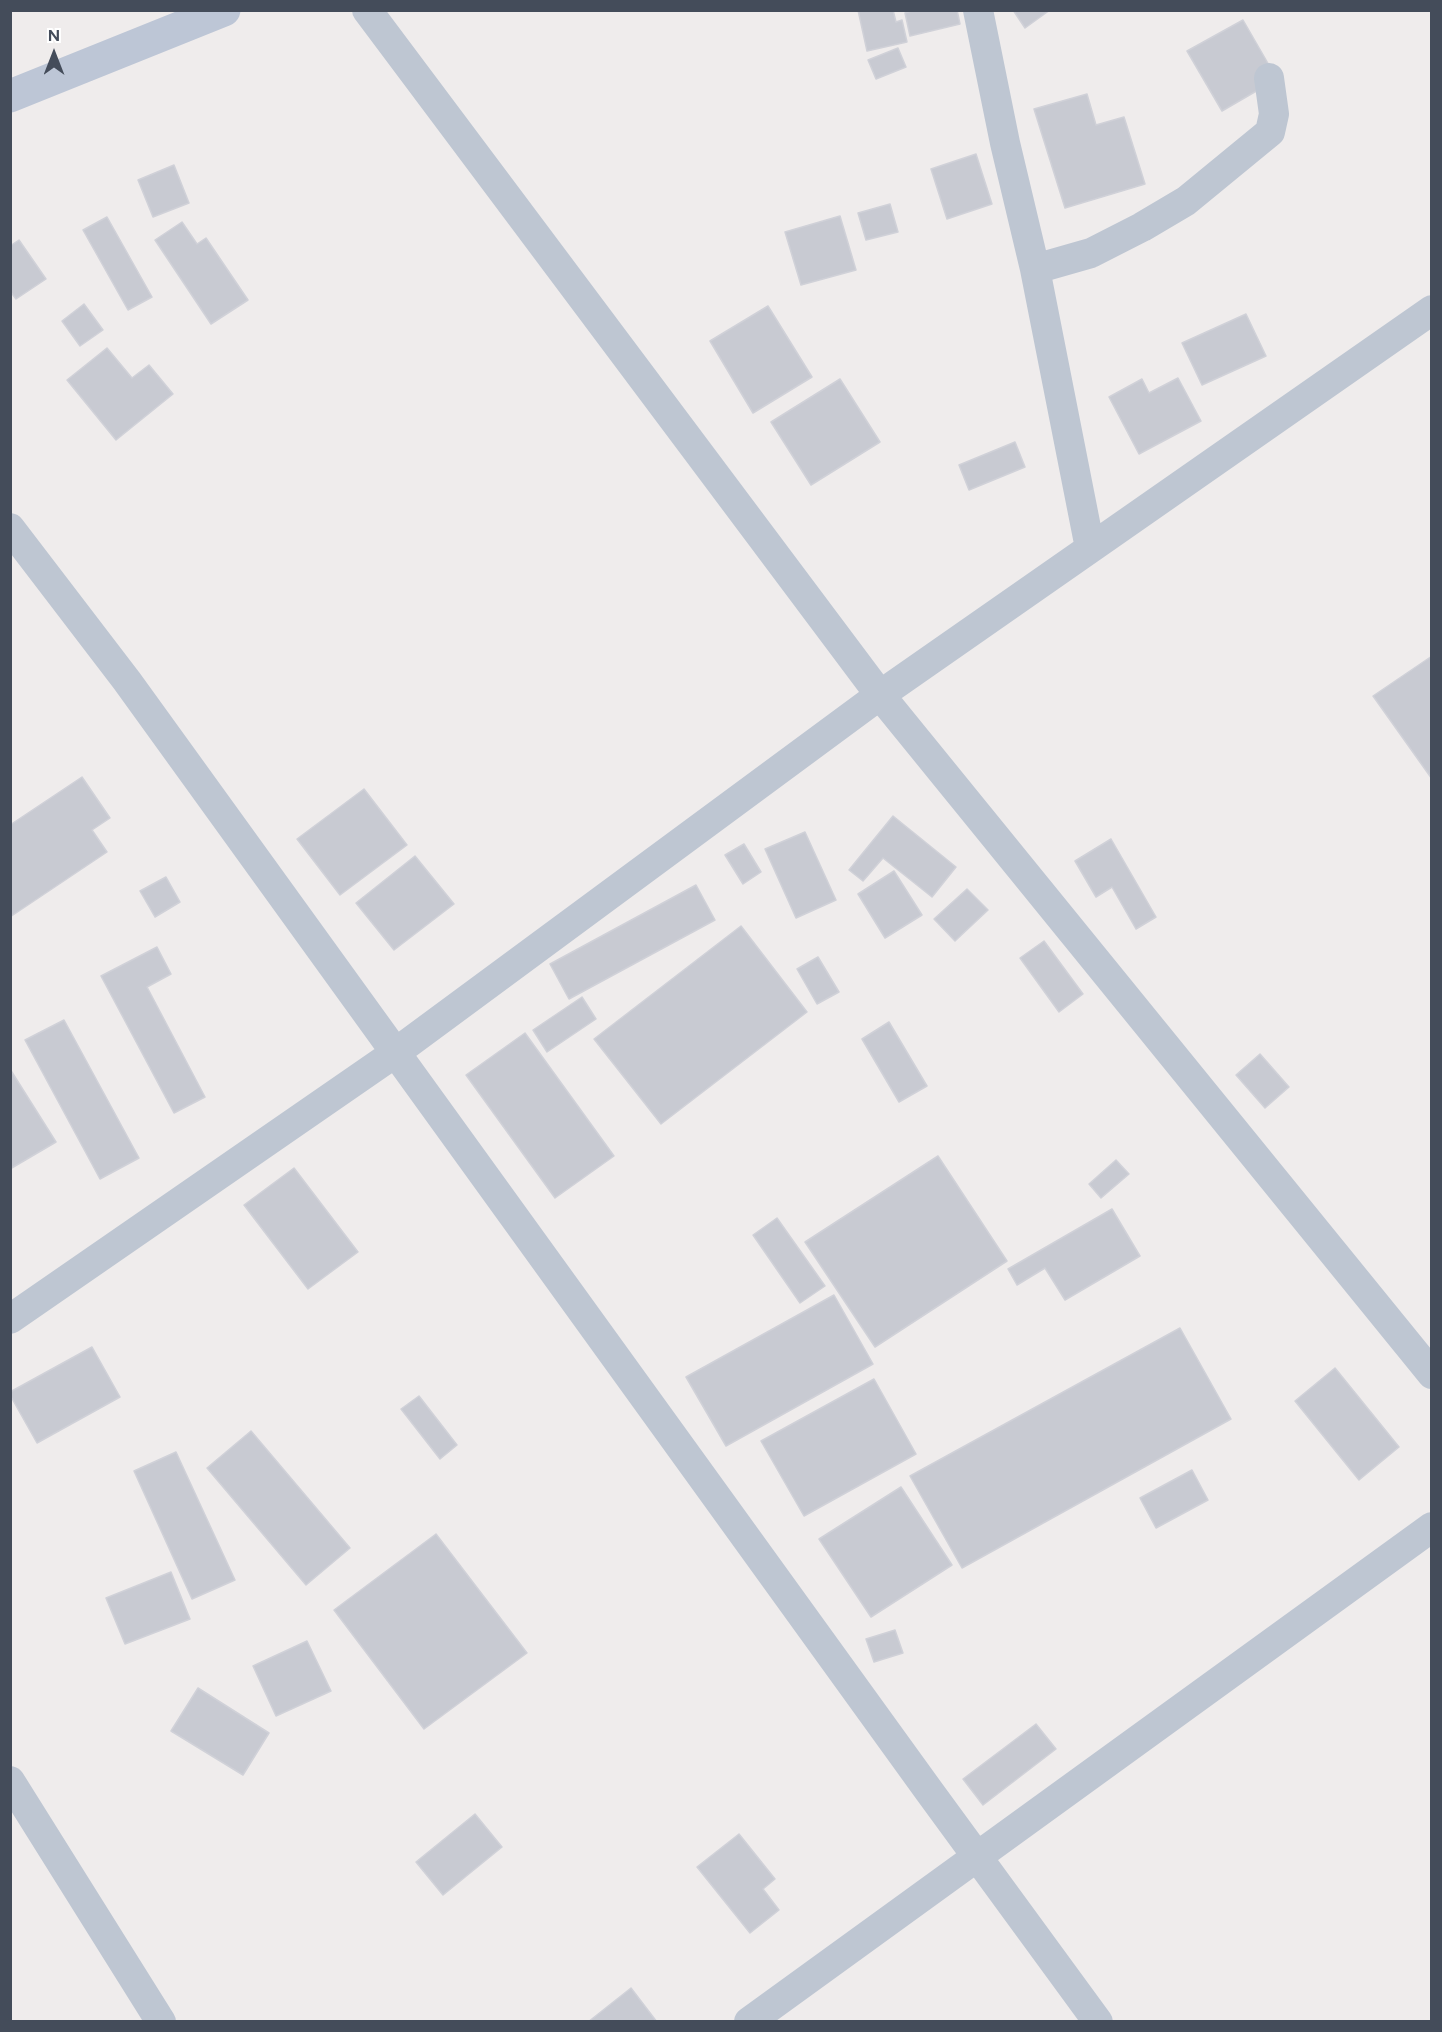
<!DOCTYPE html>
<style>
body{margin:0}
#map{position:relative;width:1442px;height:2032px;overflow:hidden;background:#efecec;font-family:Figtree,sans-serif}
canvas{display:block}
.frame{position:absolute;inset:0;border:12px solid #444c5a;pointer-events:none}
.north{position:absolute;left:24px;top:24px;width:60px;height:60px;-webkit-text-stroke:4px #fff;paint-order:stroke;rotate:0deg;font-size:16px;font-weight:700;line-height:24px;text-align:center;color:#444c5a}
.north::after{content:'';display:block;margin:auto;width:21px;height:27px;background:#444c5a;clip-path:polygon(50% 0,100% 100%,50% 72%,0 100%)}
</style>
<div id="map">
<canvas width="1442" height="2032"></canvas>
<div class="frame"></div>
<div class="north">N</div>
</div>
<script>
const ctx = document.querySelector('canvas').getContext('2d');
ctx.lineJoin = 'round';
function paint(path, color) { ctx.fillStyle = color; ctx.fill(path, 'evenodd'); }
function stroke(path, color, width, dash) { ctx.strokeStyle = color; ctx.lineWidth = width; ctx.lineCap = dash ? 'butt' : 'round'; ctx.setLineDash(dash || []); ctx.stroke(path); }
const building = new Path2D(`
 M858,10H893L896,22L902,20L907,42L867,51Z
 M915,10H957L960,24L910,36L905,13Z
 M1013,10H1050L1025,28Z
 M1243,20L1277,79L1222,111L1187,51Z
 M898,48L906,67L876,79L868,60Z
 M1087,94L1096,125L1124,117L1145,184L1065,208L1034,109Z
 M976,154L992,204L947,219L931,169Z
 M174,165L189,203L153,217L138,180Z
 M890,204L898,232L866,240L858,213Z
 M840,216L856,270L801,285L785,232Z
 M107,217L152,297L128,310L83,230Z
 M182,222L197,244L206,238L248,300L211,324L155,240Z
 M19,240L46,279L16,299L10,291V246Z
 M84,304L103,330L80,346L62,321Z
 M768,306L812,377L753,413L710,341Z
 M1246,314L1266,356L1202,385L1182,343Z
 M107,348L132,378L149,365L173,394L116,440L67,380Z
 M1178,378L1201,421L1139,454L1109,397L1142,379L1149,393Z
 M840,379L880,442L811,485L771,422Z
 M1015,442L1025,467L969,490L959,465Z
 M1432,656V779L1373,696Z
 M82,777L110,818L92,830L107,852L10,917V825Z
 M364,789L407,845L340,895L297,839Z
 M893,816L956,867L932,897L883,858L863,881L849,870Z
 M805,832L836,900L796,918L765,849Z
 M1111,839L1156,917L1136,929L1112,887L1096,897L1075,861Z
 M744,844L761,872L743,884L725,855Z
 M415,856L454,904L394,950L356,903Z
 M894,871L922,915L885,938L858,894Z
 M166,877L180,902L155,917L140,891Z
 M696,885L715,920L569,999L550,964Z
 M967,889L988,910L955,941L934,919Z
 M741,926L807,1012L661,1124L594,1039Z
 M1044,941L1083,994L1059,1012L1020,958Z
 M157,947L171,974L147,987L205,1097L174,1113L101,976Z
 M818,957L839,992L817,1004L797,969Z
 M582,997L596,1019L547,1052L533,1030Z
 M64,1020L139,1158L100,1179L25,1040Z
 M889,1022L927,1086L899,1102L862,1039Z
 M525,1033L614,1156L555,1198L466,1075Z
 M1260,1054L1289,1087L1265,1108L1236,1075Z
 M10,1069L56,1142L10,1169Z
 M938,1156L1007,1261L875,1347L805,1242Z
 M1116,1160L1129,1174L1101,1198L1089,1184Z
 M294,1168L358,1252L308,1289L244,1205Z
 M1112,1209L1140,1256L1065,1300L1045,1268L1017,1285L1008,1269Z
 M777,1218L825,1286L800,1303L753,1235Z
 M834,1295L873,1364L726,1446L686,1377Z
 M1180,1328L1231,1419L962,1568L910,1476Z
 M92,1347L120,1397L37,1443L10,1395V1392Z
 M1335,1368L1399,1447L1359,1480L1295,1401Z
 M874,1379L916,1454L804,1516L761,1441Z
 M419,1396L457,1445L440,1459L401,1409Z
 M251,1431L350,1548L306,1585L207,1468Z
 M176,1452L235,1580L192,1599L134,1471Z
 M1192,1470L1208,1500L1156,1528L1140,1498Z
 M901,1487L952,1565L871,1617L819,1539Z
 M436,1534L527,1653L424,1729L334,1610Z
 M171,1572L190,1619L125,1644L106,1598Z
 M895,1630L903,1653L874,1662L866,1639Z
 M307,1641L331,1691L276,1716L253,1666Z
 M198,1688L269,1733L243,1775L171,1731Z
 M1036,1724L1056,1749L983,1805L963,1779Z
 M475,1814L502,1847L443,1895L416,1862Z
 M739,1834L775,1879L763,1889L779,1910L750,1933L697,1867Z
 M631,1988L657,2022H588Z`);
paint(building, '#c8cad2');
stroke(building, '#d0d1d8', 1.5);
stroke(new Path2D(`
 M367,10L880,695L1432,1374
 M978,10L1005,143L1035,269L1090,548
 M1035,269L1091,253L1142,227L1186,201L1270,132L1274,114L1269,78
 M10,528L127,681L929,1791L1098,2022
 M10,1319L395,1053L880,695L1432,310
 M10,1781L161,2022
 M749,2022L1432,1527`), '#bec6d2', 30);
stroke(new Path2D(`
 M10,96L224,10`), '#bdc6d6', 33);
</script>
